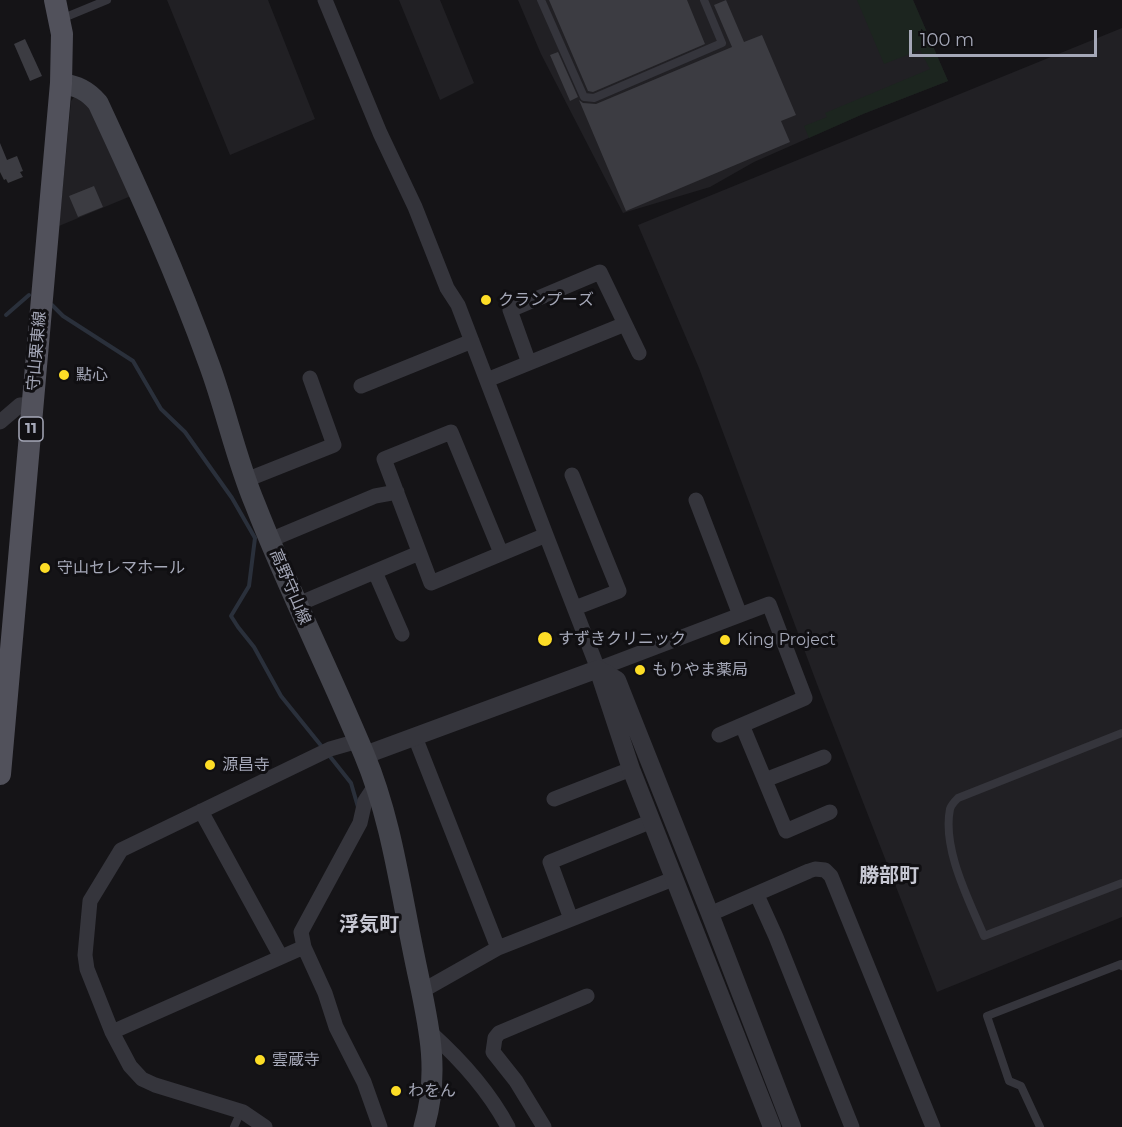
<!DOCTYPE html>
<meta charset="utf-8">
<style>
body{margin:0}
#map{position:relative;width:1122px;height:1127px;overflow:hidden;background:#151417;font-family:Montserrat,sans-serif}
canvas{display:block}
.scale{position:absolute;left:909px;top:30px;width:188px;height:27px;box-sizing:border-box;border:3px solid #a5a8b8;border-top:0;padding-left:8px;font-size:18px;line-height:21px;white-space:nowrap;color:#a5a8b8;-webkit-text-stroke:4px #100f12;paint-order:stroke}
</style>
<div id="map">
<canvas width="1122" height="1127"></canvas>
<div class="scale">100 m</div>
</div>
<script>
const ctx = document.querySelector('canvas').getContext('2d');
ctx.lineJoin = 'round';
function paint(path, color) { ctx.fillStyle = color; ctx.fill(path, 'evenodd'); }
function stroke(path, color, width, dash) { ctx.strokeStyle = color; ctx.lineWidth = width; ctx.lineCap = dash ? 'butt' : 'round'; ctx.setLineDash(dash || []); ctx.stroke(path); }
function drawText(font, color, halo, rows, align = 'center') {
  ctx.font = font + ' Montserrat,"Noto Sans JP",sans-serif'; ctx.lineWidth = 6; ctx.setLineDash([]); ctx.textBaseline = 'middle'; ctx.strokeStyle = halo; ctx.fillStyle = color; for (const [text, x, y, turn = 0] of rows) {
    ctx.save(); ctx.translate(x, y); ctx.rotate((+turn || 0) * Math.PI / 180); ctx.textAlign = isNaN(turn) ? turn : align; if (halo) ctx.strokeText(text, 0, 0); ctx.fillText(text, 0, 0); ctx.restore();
  }
}
paint(new Path2D(`
 M167,0H268L315,119L230,155Z
 M399,0H440L474,83L440,100Z
 M518,0H913L948,81L863,114L754,162L710,187L623,213L541,54Z
 M1122,28V917L937,992L817,684L699,368L638,225Z
 M74,97L88,102L131,196L59,226L71,101Z`), '#212024');
paint(new Path2D(`
 M857,0H913L948,81L863,114L809,138L804,126L827,117L825,113L930,69L920,50L884,64Z`), '#1c251f');
stroke(new Path2D(`
 M52,305L63,316L133,361L161,409L185,432L232,498L255,538L249,586L231,616L238,627L254,647L281,696L323,748
 M6,315L29,295
 M328,754L351,783L358,807`), '#2a303b', 4);
paint(new Path2D(`
 M549,0H687L705,44L593,92L588,91Z
 M726,0L744,42L762,35L796,115L781,121L790,142L626,211L579,100L583,103L596,104L732,47L714,5Z
 M25,39L42,76L30,81L14,44Z
 M558,52L578,97L570,101L550,55Z
 M0,143L7,160L17,156L23,171L20,172L23,177L8,183L6,179L4,180L0,172Z
 M94,186L103,207L78,217L69,196Z`), '#3c3c42');
stroke(new Path2D(`
 M541,0L584,97L594,98L722,43L704,0
 M61,19L107,0
 M1122,733L958,798C955,801 951,805 950,809C942,849 969,900 984,936L1122,883
 M234,1127L241,1111
 M1040,1127L1021,1086L1009,1081L987,1016L1121,964L1122,966`), '#35353c', 8);
stroke(new Path2D(`
 M325,0L380,133L415,207L447,288L458,305L546,535
 M529,363L510,310L600,272L639,353
 M487,380L625,324
 M361,386L472,341
 M0,422L20,405L33,404
 M572,475L619,591L575,608
 M246,480L334,445L310,378
 M696,500L740,615
 M270,540L375,496L397,492
 M501,553L451,432L384,459L431,583L546,535L598,669L769,604L805,698L719,735
 M375,572L402,634
 M296,605L419,553
 M742,725L786,831L830,812
 M415,737L498,948
 M765,780L824,757
 M375,786L365,801L360,823L301,932L304,947L325,993L336,1027L364,1082L380,1127
 M554,799L631,769
 M201,811L281,957
 M757,895L776,937L852,1127
 M710,914L809,871L815,869L825,870L831,876L933,1127
 M571,919L550,862L652,821
 M422,991L498,948L673,879
 M112,1032L304,947
 M431,1033C461,1060 489,1091 508,1127
 M265,1127L243,1112L155,1085L142,1079L130,1066L112,1032L87,969L85,955L90,901L121,850L330,749L358,741
 M544,1127L516,1081L493,1052L495,1038L499,1033L587,996`), '#35353c', 15);
stroke(new Path2D(`
 M598,669L617,680L710,914L792,1127
 M598,669L631,769L772,1127
 M365,755L598,669`), '#35353c', 18);
stroke(new Path2D(`
 M61,83C77,86 87,90 98,103C138,189 177,275 209,364C226,410 236,459 255,504C288,589 329,670 364,754C391,818 400,888 414,955C426,1015 442,1066 424,1127`), '#43444c', 21);
stroke(new Path2D(`
 M0,774L61,83L62,34L55,0`), '#51515b', 22);
for (const [x, y, r, color] of [
 [486,300,6,"#fddd26"],
 [64,375,6,"#fddd26"],
 [45,568,6,"#fddd26"],
 [545,639,8,"#fddd26"],
 [725,640,6,"#fddd26"],
 [640,670,6,"#fddd26"],
 [210,765,6,"#fddd26"],
 [260,1060,6,"#fddd26"],
 [396,1091,6,"#fddd26"]
]) { const dot = new Path2D(); dot.arc(x, y, r, 0, 2 * Math.PI); ctx.fillStyle = color; ctx.fill(dot); stroke(dot, '#100f12', 2); }
for (const [x, y, w] of [
 [31,429,24]
]) { const box = new Path2D(); box.roundRect(x - w / 2, y - 12, w, 24, 4.5); ctx.fillStyle = '#100f12'; ctx.fill(box); stroke(box, '#a5a8b8', 1.5); }
drawText('bold 15px', '#a5a8b8', null, [
 ["11",31,429]
]);
drawText('16px', '#a5a8b8', '#100f12', [
 ["クランプーズ",498,300],
 ["點心",76,375],
 ["守山セレマホール",57,568],
 ["すずきクリニック",558,639],
 ["King Project",737,640],
 ["もりやま薬局",652,670],
 ["源昌寺",222,765],
 ["雲蔵寺",272,1060],
 ["わをん",408,1091]
], 'left');
drawText('16px', '#a5a8b8', '#100f12', [
 ["守山栗東線",37,351,-85],
 ["高野守山線",290,587,67]
]);
drawText('bold 20px', '#c7c8d3', '#100f12', [
 ["勝部町",889,876],
 ["浮気町",369,925]
]);
</script>
